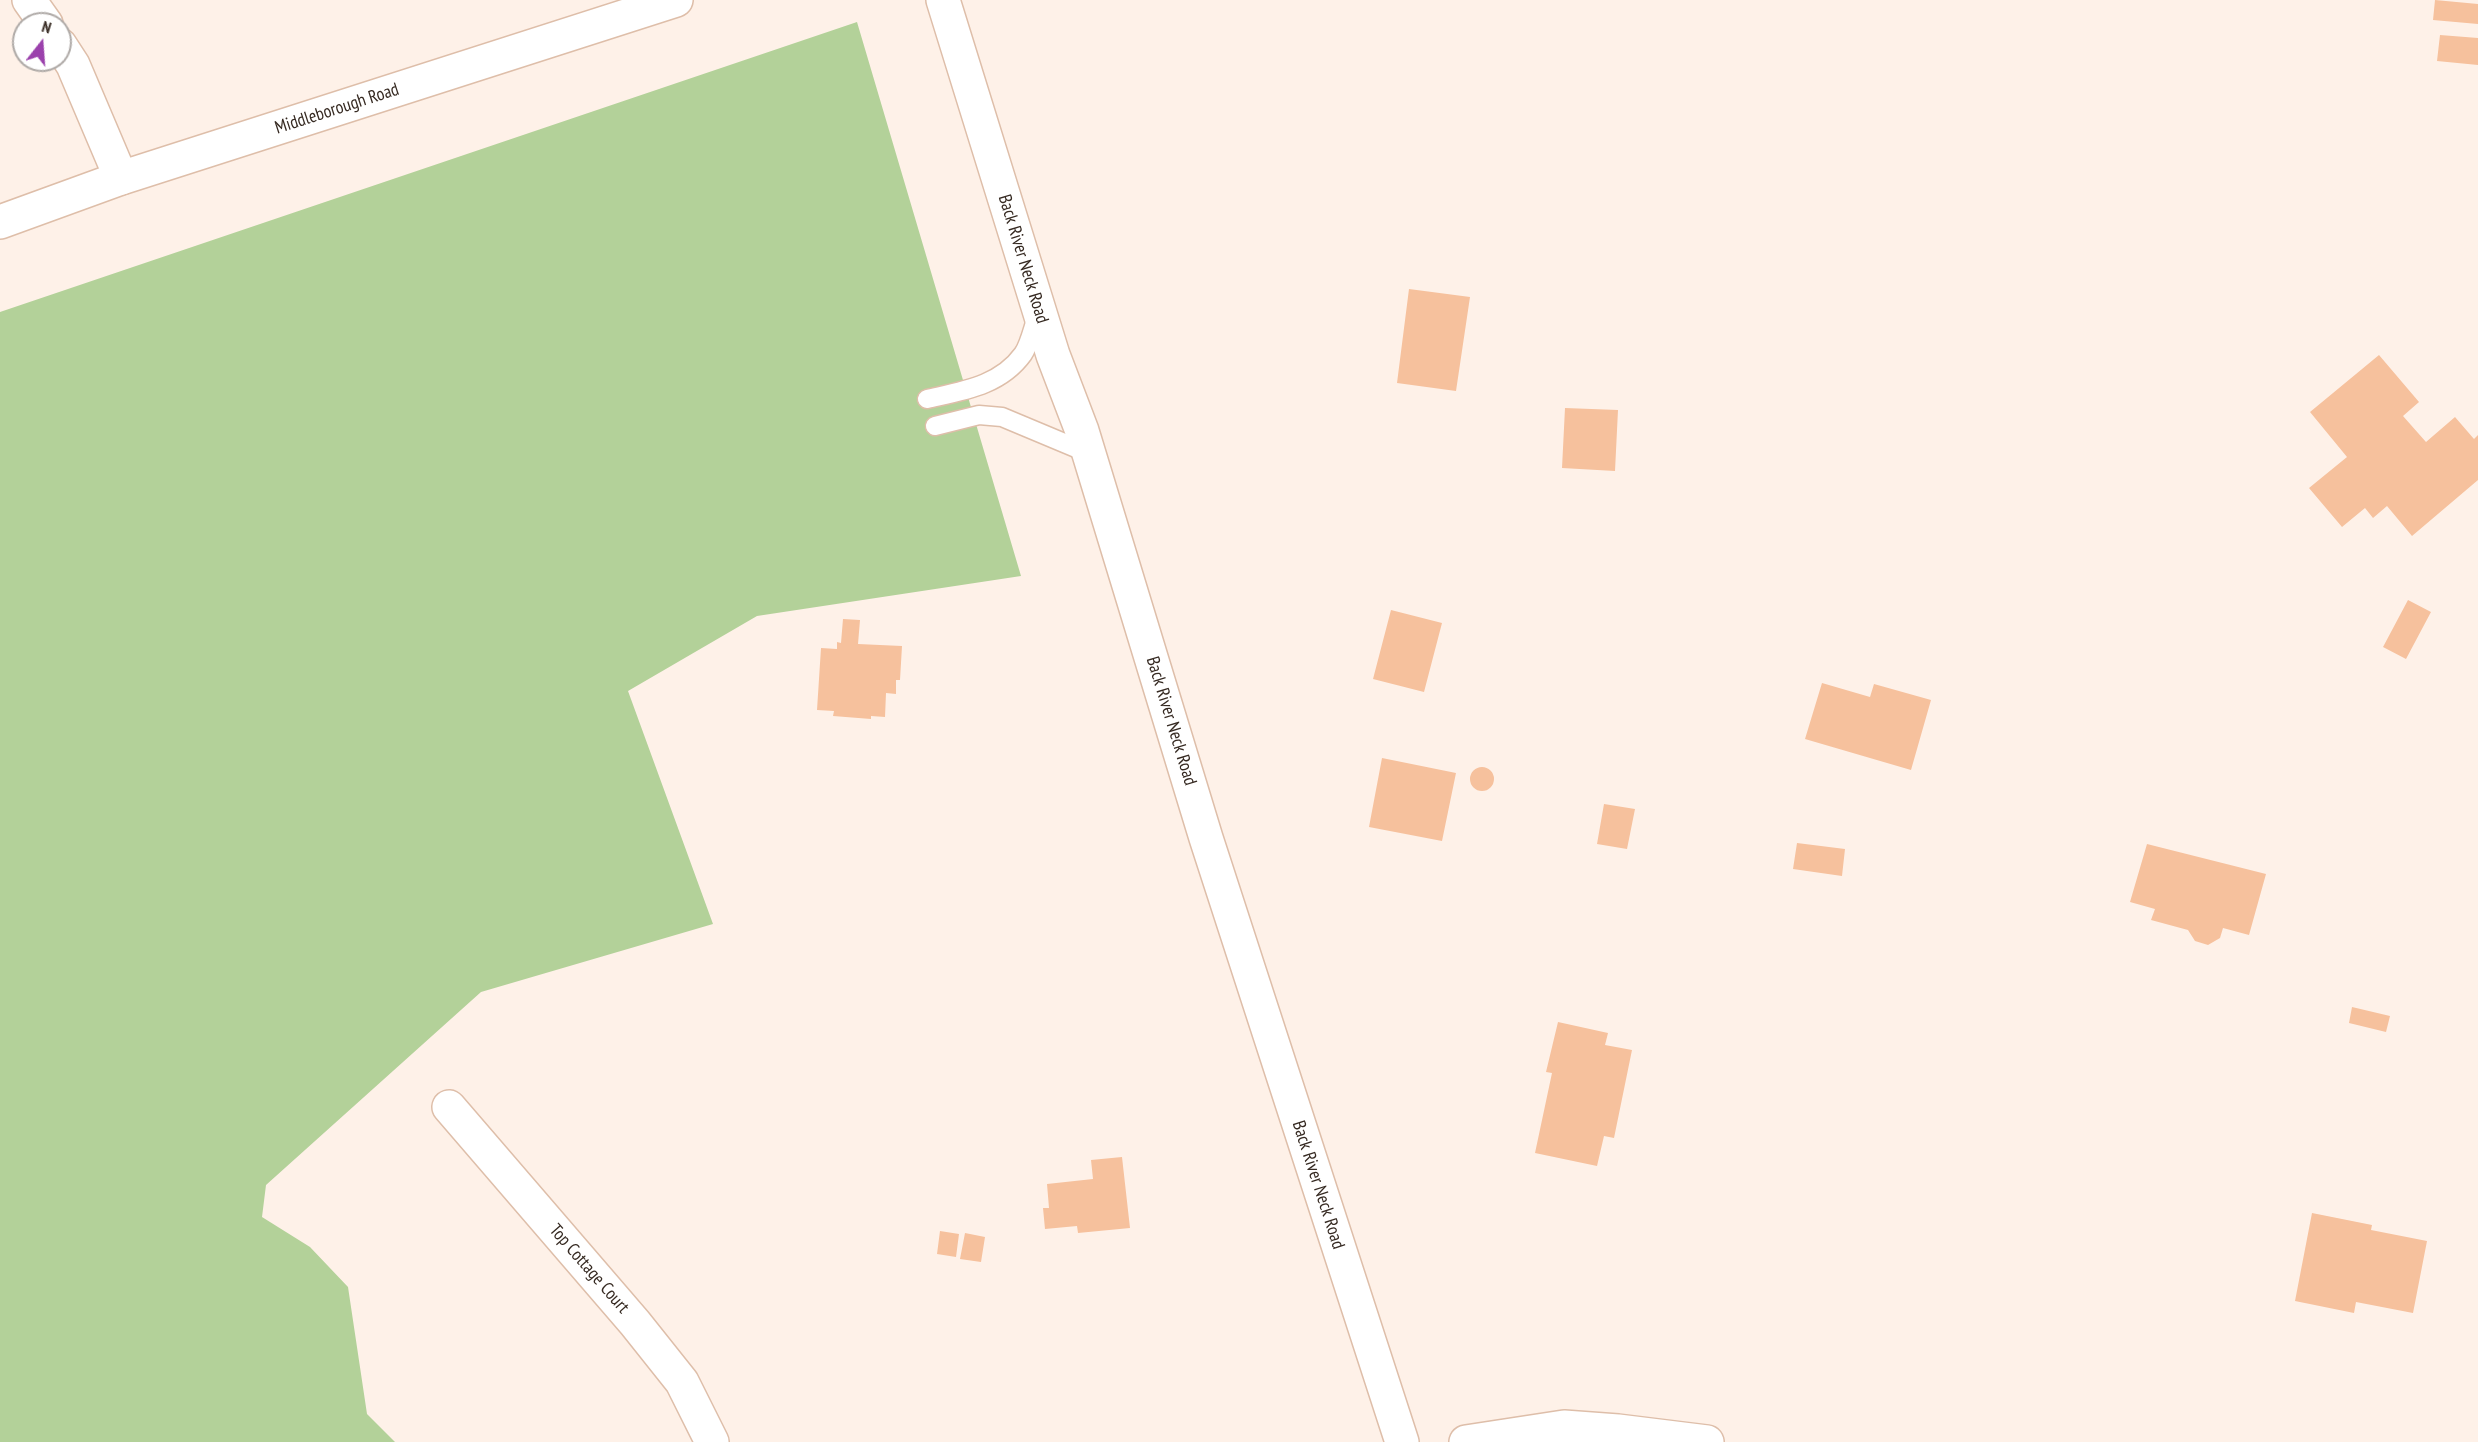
<!DOCTYPE html>
<style>
body{margin:0}
#map{position:relative;width:2478px;height:1442px;overflow:hidden;background:#fef1e8;font-family:"PT Sans Narrow",sans-serif}
canvas{display:block}
.north{position:absolute;left:12px;top:12px;width:60px;height:60px;box-sizing:border-box;background:#fff;border:2px solid #afaaa7;border-radius:50%;rotate:17deg;font-size:16px;font-weight:700;line-height:24px;text-align:center;color:#362a22}
.north::after{content:'';display:block;margin:auto;width:21px;height:27px;background:#9b41ac;clip-path:polygon(50% 0,100% 100%,50% 72%,0 100%)}
</style>
<div id="map">
<canvas width="2478" height="1442"></canvas>
<div class="north">N</div>
</div>
<script>
const ctx = document.querySelector('canvas').getContext('2d');
ctx.lineJoin = 'round';
function paint(path, color) { ctx.fillStyle = color; ctx.fill(path, 'evenodd'); }
function stroke(path, color, width, dash) { ctx.strokeStyle = color; ctx.lineWidth = width; ctx.lineCap = dash ? 'butt' : 'round'; ctx.setLineDash(dash || []); ctx.stroke(path); }
function drawText(font, color, halo, rows, align = 'center') {
  ctx.font = font + ' "PT Sans Narrow",sans-serif'; ctx.lineWidth = 5; ctx.setLineDash([]); ctx.textBaseline = 'middle'; ctx.strokeStyle = halo; ctx.fillStyle = color; for (const [text, x, y, turn = 0] of rows) {
    ctx.save(); ctx.translate(x, y); ctx.rotate((+turn || 0) * Math.PI / 180); ctx.textAlign = isNaN(turn) ? turn : align; if (halo) ctx.strokeText(text, 0, 0); ctx.fillText(text, 0, 0); ctx.restore();
  }
}
paint(new Path2D(`
 M857,22L1021,576L757,616L628,691L713,924L481,992L266,1185L262,1217L310,1247L348,1287L367,1414L395,1442H0V312Z`), '#b3d199');
paint(new Path2D(`
 M2435,0L2478,4V24L2433,20Z
 M2440,35L2478,38V65L2437,61Z
 M1409,289L1470,297L1456,391L1397,383Z
 M2379,355L2419,402L2403,416L2426,442L2455,417L2474,439L2478,435V480L2412,536L2387,506L2373,518L2365,508L2342,527L2309,488L2347,457L2310,412Z
 M1565,408L1618,410L1615,471L1562,468Z
 M2408,600L2431,612L2406,659L2383,647Z
 M1391,610L1442,623L1424,692L1373,679Z
 M843,619L860,620L858,644L902,646L900,680H896V694L886,693L885,717L871,716V719L833,716L834,711L817,710L821,648L837,649V642L841,643Z
 M1822,683L1870,697L1874,684L1931,700L1911,770L1805,739Z
 M1382,758L1456,773L1442,841L1369,827Z
 M1470 779a12 12 0 1 1 24 0a12 12 0 1 1-24 0Z
 M1604,804L1635,809L1627,849L1597,844Z
 M1797,843L1845,849L1842,876L1793,869Z
 M2147,844L2266,874L2249,935L2223,928L2220,938L2208,945L2195,941L2188,930L2151,920L2155,909L2130,902Z
 M2352,1007L2390,1016L2386,1032L2349,1023Z
 M1558,1022L1608,1033L1605,1045L1632,1050L1614,1138L1604,1136L1597,1166L1535,1153L1552,1073L1546,1072Z
 M1122,1157L1130,1228L1078,1233L1077,1226L1045,1229L1043,1208H1049L1047,1184L1093,1179L1091,1160Z
 M2312,1213L2372,1225L2371,1230L2427,1241L2413,1313L2356,1302L2354,1313L2295,1301Z
 M940,1231L959,1234L956,1257L937,1254Z
 M965,1233L985,1237L981,1262L960,1259Z`), '#f6c19d');
const service = new Path2D(`
 M927,399C962,391 1000,386 1023,354C1030,344 1033,327 1038,314
 M935,426L979,415L1002,417L1088,453`);
const minor = new Path2D(`
 M29,0L46,24
 M60,45L73,65L121,178
 M449,1107L635,1323L682,1382L712,1442
 M1466,1442L1564,1427L1618,1431L1707,1442`);
const tertiary = new Path2D(`
 M943,0L1053,355L1082,431L1206,838L1402,1442
 M0,222L121,178L676,0`);
stroke(service, '#debea9', 21);
stroke(minor, '#debea9', 36);
stroke(tertiary, '#debea9', 36);
stroke(service, '#fff', 18);
stroke(minor, '#fff', 33);
stroke(tertiary, '#fff', 33);
drawText('18px', '#362a22', '#fff', [
 ["Middleborough Road",337,109,-18],
 ["Back River Neck Road",1023,259,73],
 ["Back River Neck Road",1171,721,73],
 ["Back River Neck Road",1318,1185,72],
 ["Top Cottage Court",589,1269,49]
]);
</script>
